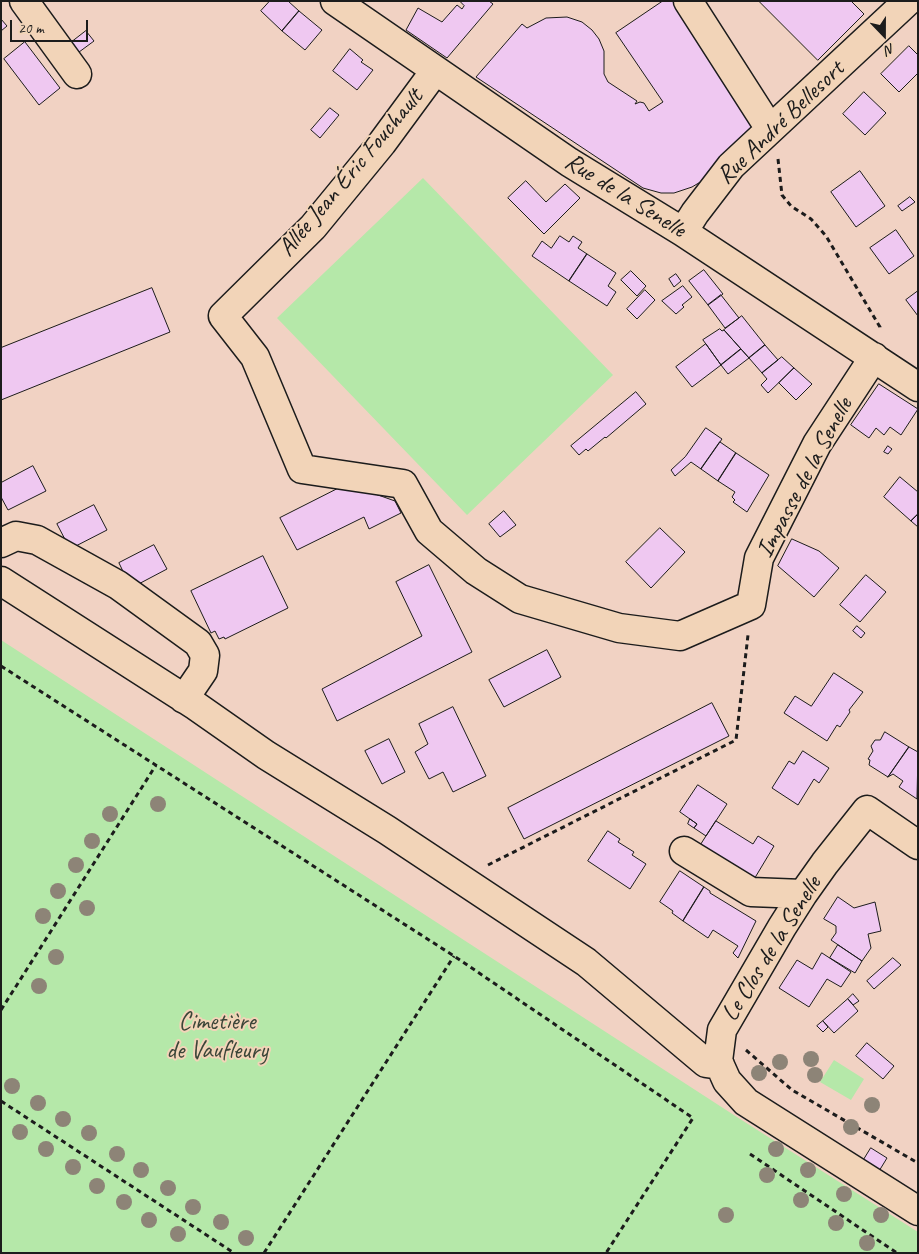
<!DOCTYPE html>
<meta charset="utf-8">
<style>
body{margin:0}
#map{position:relative;width:919px;height:1254px;overflow:hidden;background:#f1d2c3;font-family:Caveat,sans-serif}
canvas{display:block}
.frame{position:absolute;inset:0;border:2px solid #1c1c1c;pointer-events:none}
.north{position:absolute;left:859px;top:10px;width:50px;height:50px;-webkit-text-stroke:4px #f2d4b8;paint-order:stroke;rotate:158deg;font-size:14px;font-weight:700;line-height:20px;text-align:center;color:#1c1c1c}
.north::after{content:'';display:block;margin:auto;width:18px;height:22px;background:#1c1c1c;clip-path:polygon(50% 0,100% 100%,50% 72%,0 100%)}
.scale{position:absolute;left:10px;top:20px;width:78px;height:22px;box-sizing:border-box;border:2px solid #1c1c1c;border-top:0;padding-left:6px;font-size:15px;line-height:18px;white-space:nowrap;color:#1c1c1c;-webkit-text-stroke:4px #f2d4b8;paint-order:stroke}
</style>
<div id="map">
<canvas width="919" height="1254"></canvas>
<div class="frame"></div>
<div class="north">N</div>
<div class="scale">20 m</div>
</div>
<script>
const ctx = document.querySelector('canvas').getContext('2d');
ctx.lineJoin = 'round';
function paint(path, color) { ctx.fillStyle = color; ctx.fill(path, 'evenodd'); }
function stroke(path, color, width, dash) { ctx.strokeStyle = color; ctx.lineWidth = width; ctx.lineCap = dash ? 'butt' : 'round'; ctx.setLineDash(dash || []); ctx.stroke(path); }
function drawText(font, color, halo, rows, align = 'center') {
  ctx.font = font + ' Caveat,sans-serif'; ctx.lineWidth = 4; ctx.setLineDash([]); ctx.textBaseline = 'middle'; ctx.strokeStyle = halo; ctx.fillStyle = color; for (const [text, x, y, turn = 0] of rows) {
    ctx.save(); ctx.translate(x, y); ctx.rotate((+turn || 0) * Math.PI / 180); ctx.textAlign = isNaN(turn) ? turn : align; if (halo) ctx.strokeText(text, 0, 0); ctx.fillText(text, 0, 0); ctx.restore();
  }
}
paint(new Path2D(`
 M423,178L613,375L467,515L277,318Z
 M1,640L740,1119L918,1232V1253H1Z
 M834,1060L864,1079L851,1100L820,1082Z`), '#b5e8a9');
const building = new Path2D(`
 M270,1H288L299,11L282,31L261,11Z
 M460,1H489L493,4L447,58L406,30L418,8L442,22L457,5L462,9L464,6Z
 M663,1H675L759,121L702,181L692,187L674,193H661L643,188L476,77L522,24L527,28L546,18L567,17L582,22L592,30L599,39L604,51V74L608,82L637,101L635,104L640,102L644,103L649,111L663,102L616,33Z
 M759,1H851L864,14L818,60Z
 M299,11L322,30L305,50L282,31Z
 M1,19L7,26L1,31Z
 M86,31L94,41L75,55L68,45Z
 M25,42L60,88L39,105L4,59Z
 M909,46L918,55V73L899,92L881,74Z
 M350,49L363,60L361,62L373,70L357,90L333,71Z
 M864,92L886,113L865,135L843,114Z
 M330,108L339,115L320,138L311,130Z
 M860,171L885,206L856,227L831,192Z
 M526,181L546,202L565,184L580,198L544,234L508,198Z
 M910,197L915,202L902,211L898,206Z
 M896,230L914,256L889,274L870,248Z
 M560,236L569,242L573,236L582,242L578,248L587,254L569,281L532,256L542,241L551,248Z
 M587,254L616,273L608,286L616,292L607,306L569,281Z
 M704,270L723,294L708,305L689,281Z
 M631,271L646,286L637,296L621,280Z
 M676,274L681,281L674,287L669,279Z
 M683,286L692,297L682,305L684,307L676,314L662,301Z
 M152,288L170,332L1,400V348Z
 M645,290L655,300L637,319L627,309Z
 M918,291V316L906,300Z
 M721,295L739,318L725,328L708,305Z
 M742,316L765,345L749,358L724,330Z
 M720,329L722,331L724,330L741,349L721,365L703,340Z
 M706,344L721,365L692,387L676,367Z
 M765,345L778,360L762,373L749,358Z
 M741,349L749,358L728,374L721,365Z
 M782,357L794,368L768,393L761,385L767,379L762,373Z
 M794,368L812,384L796,400L779,383Z
 M879,384L918,409L901,435L890,427L884,435L876,428L869,438L851,425Z
 M636,392L646,404L606,438L605,437L588,451L586,449L579,455L571,446Z
 M706,428L722,439L701,469L691,462L675,476L671,470L685,457Z
 M720,442L736,453L718,481L701,469Z
 M888,446L892,449L888,454L884,452Z
 M736,453L769,475L747,512L733,502L735,500L732,497L735,492L718,481Z
 M33,466L46,491L8,510L1,497V483Z
 M900,477L918,492V514L911,521L884,497Z
 M347,484L395,501L401,513L369,529L364,517L297,550L280,518Z
 M94,505L107,530L70,549L57,524Z
 M504,511L516,525L500,537L489,524Z
 M918,514V527L911,521Z
 M660,528L685,552L651,588L626,562Z
 M792,539L819,551L839,568L814,597L778,566Z
 M154,545L167,569L131,588L119,563Z
 M263,556L288,608L225,639L224,637L219,639L215,631L211,633L191,591Z
 M429,565L472,652L337,721L322,689L422,636L396,582Z
 M866,575L886,592L860,622L840,605Z
 M857,626L865,633L861,638L853,631Z
 M547,650L561,677L504,707L489,680Z
 M834,673L863,692L849,710L850,712L840,727L837,725L827,741L784,713L795,696L811,706Z
 M712,703L729,736L524,839L508,808Z
 M453,707L486,776L453,792L443,772L429,779L415,752L428,744L419,724Z
 M885,732L909,747L888,777L869,765L870,760L868,759L873,751L871,746L875,740H880Z
 M389,739L405,772L382,784L365,751Z
 M909,747L918,752L917,799L899,787L903,781L893,774L888,777Z
 M803,751L829,768L819,783L814,779L798,805L772,788L789,761L794,764Z
 M698,785L727,804L706,836L694,828L697,824L680,812Z
 M690,819L697,824L694,828L688,824Z
 M716,821L753,844L758,836L774,846L753,881L700,846Z
 M608,831L620,839L618,842L634,852L632,855L646,864L630,889L588,861Z
 M680,871L704,887L683,921L672,913L673,911L660,902Z
 M704,887L710,891V893L756,921L738,958L733,953L738,946L713,930L708,938L683,921Z
 M838,897L854,908L875,902L881,931L868,934L871,948L862,961L831,940L836,933V926L824,919Z
 M838,945L862,961L855,973L830,958Z
 M822,953L851,972L841,987L827,979L809,1007L779,988L797,960L812,969Z
 M893,958L901,965L874,989L867,981Z
 M853,994L859,1001L853,1005L848,999Z
 M848,999L858,1011L834,1033L823,1021Z
 M823,1021L828,1027L823,1032L817,1026Z
 M867,1043L894,1066L883,1079L856,1056Z
 M871,1148L887,1158L876,1176L860,1166Z`);
paint(building, '#efc8f1');
stroke(building, '#1c1c1c', 1);
const minor = new Path2D(`
 M24,1L77,74
 M335,1L569,162L683,232L918,387
 M688,1L770,129
 M435,71L382,143L313,227L223,316L255,357L302,469L403,484L429,531L476,571L520,599L619,628L680,636L751,605L759,558L817,444L874,357
 M683,232L695,213L731,166L908,1
 M1,543L16,536L37,540L118,585L198,643L205,655L203,671L184,699
 M1,581L196,706L266,755L387,830L586,962L706,1063L720,1065
 M918,845L867,810L825,863L803,894L782,927L722,1030L718,1061L727,1081L746,1102L918,1211
 M684,851L751,892L803,894`);
stroke(minor, '#1c1c1c', 31);
stroke(new Path2D(`
 M778,159L782,195L791,206L811,219L826,236L880,327V330
 M1,666L454,956L693,1118L606,1253
 M488,865L736,740L748,635
 M1,1010L156,765
 M746,1050L792,1090L918,1163
 M1,1101L234,1253
 M750,1154L897,1253
 M264,1253L454,956`), '#1c1c1c', 3, [5, 4]);
stroke(minor, '#f2d4b8', 28);
ctx.fillStyle = '#8d8477';
for (const [x, y] of [
 [158,804],
 [110,814],
 [92,841],
 [76,865],
 [58,891],
 [87,908],
 [43,916],
 [56,957],
 [39,986],
 [811,1059],
 [780,1062],
 [759,1073],
 [815,1075],
 [12,1086],
 [38,1103],
 [872,1105],
 [63,1119],
 [851,1127],
 [20,1132],
 [89,1133],
 [46,1149],
 [776,1149],
 [117,1154],
 [73,1167],
 [141,1170],
 [808,1170],
 [767,1175],
 [97,1186],
 [168,1188],
 [844,1194],
 [801,1200],
 [124,1202],
 [193,1207],
 [726,1215],
 [881,1215],
 [149,1220],
 [221,1222],
 [836,1223],
 [178,1234],
 [246,1238],
 [867,1243]
]) { ctx.beginPath(); ctx.arc(x, y, 8, 0, 2 * Math.PI); ctx.fill(); }
drawText('25px', '#1c1c1c', '#f2d4b8', [
 ["Rue André Bellesort",781,123,-44],
 ["Allée Jean Éric Fouchault",351,173,-50],
 ["Rue de la Senelle",625,196,32],
 ["Impasse de la Senelle",805,478,-62],
 ["Le Clos de la Senelle",772,949,-58]
]);
drawText('25px', '#3b4538', '#f2d4b8', [
 ["Cimetière",217,1022],
 ["de Vaufleury",217,1051]
]);
</script>
